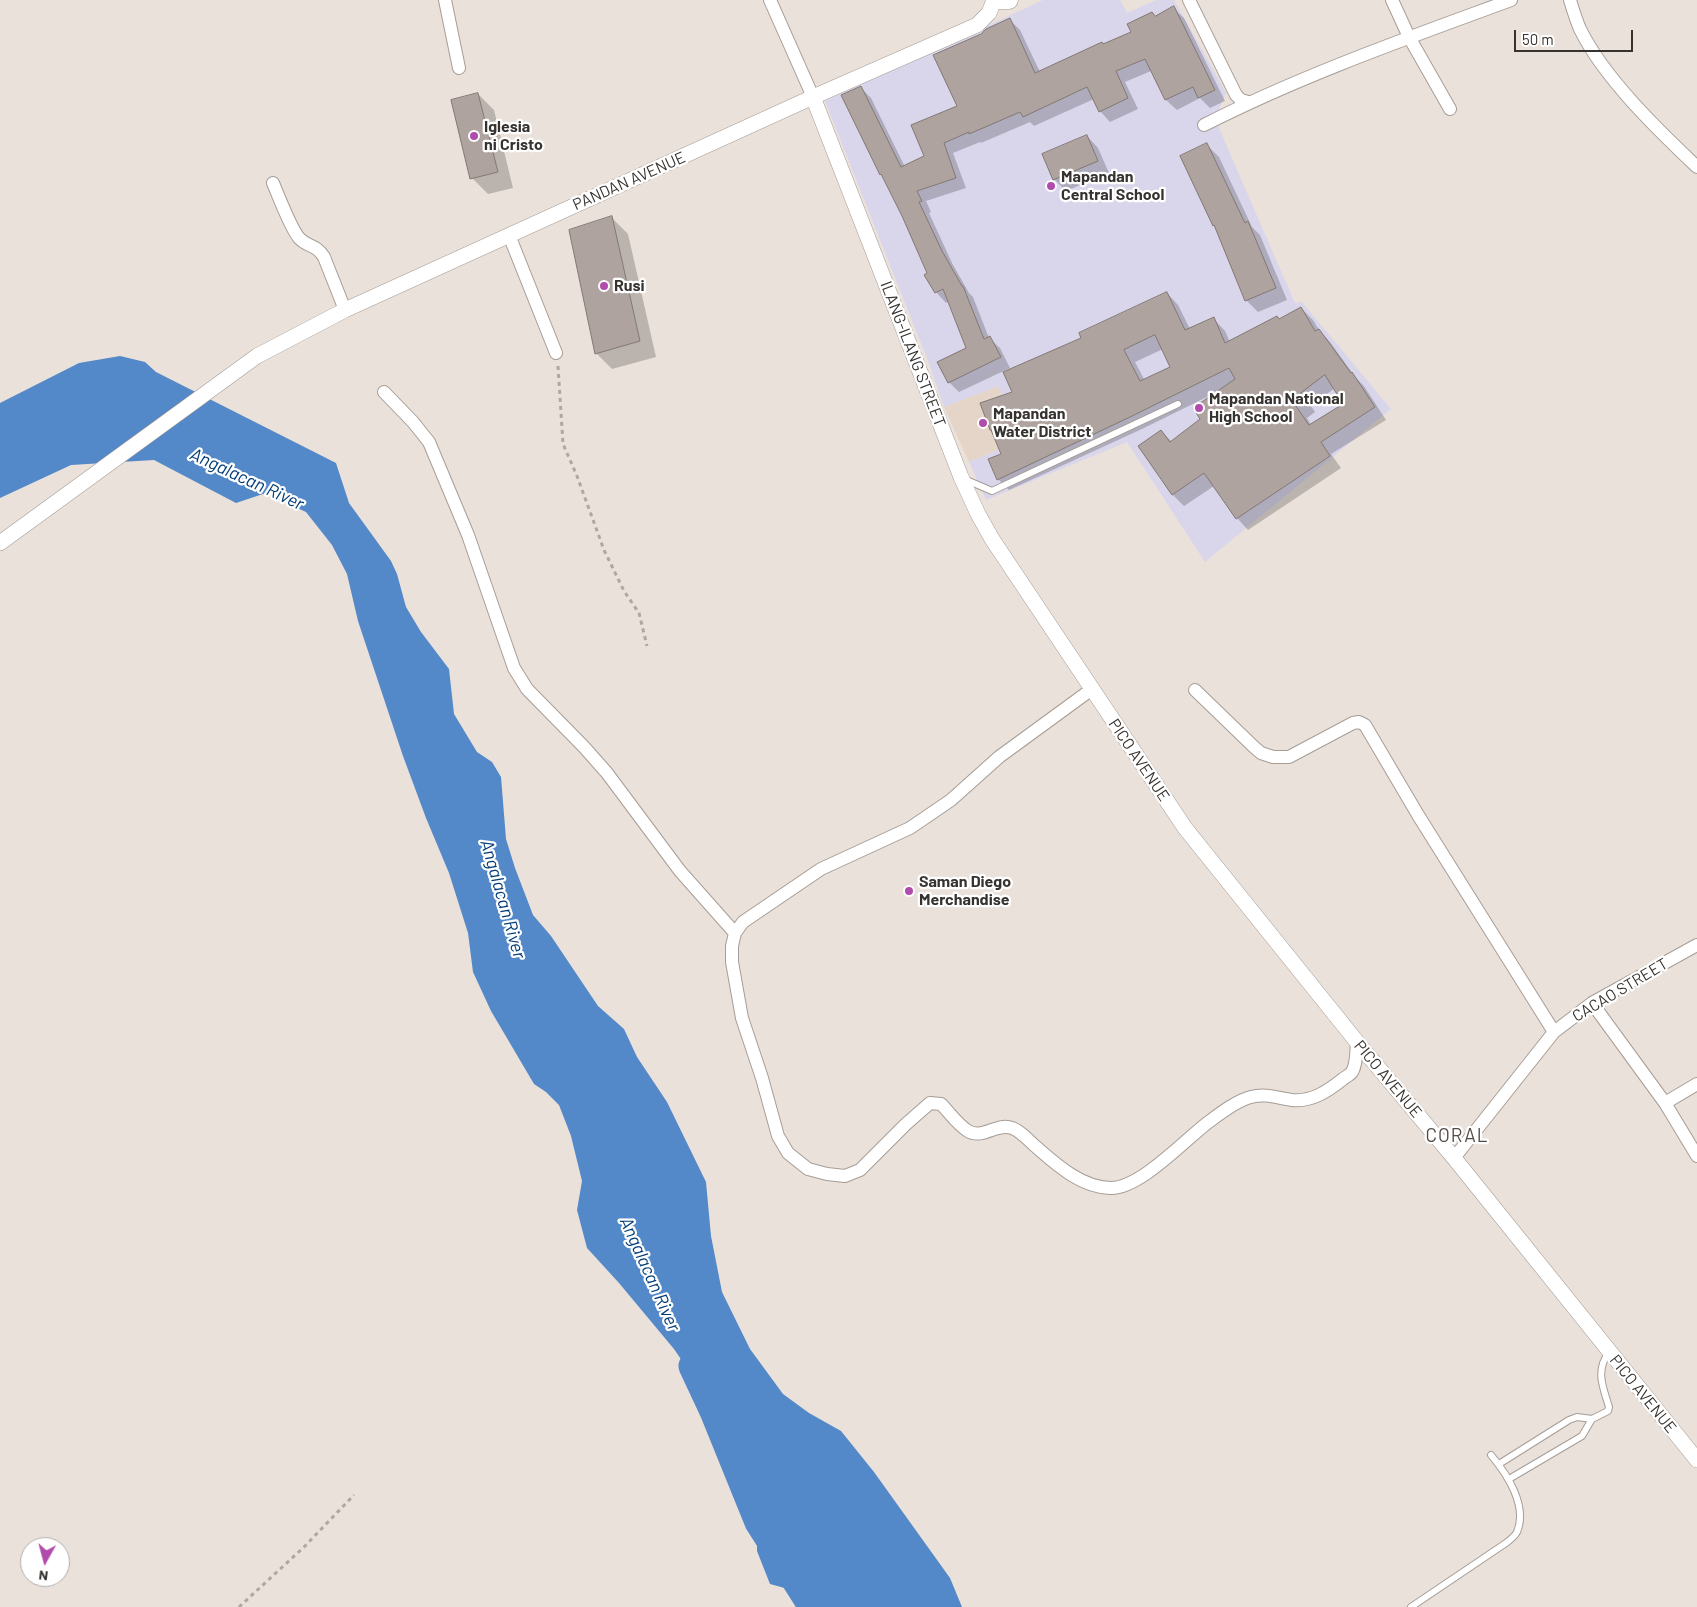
<!DOCTYPE html>
<style>
body{margin:0}
#map{position:relative;width:1697px;height:1607px;overflow:hidden;background:#eae1da;font-family:Barlow,sans-serif}
canvas{display:block}
.north{position:absolute;left:20px;top:1537px;width:50px;height:50px;box-sizing:border-box;background:#fff;border:1px solid #afadac;border-radius:50%;rotate:187deg;font-size:14px;font-weight:700;line-height:20px;text-align:center;color:#36322f}
.north::after{content:'';display:block;margin:auto;width:18px;height:22px;background:#b24bae;clip-path:polygon(50% 0,100% 100%,50% 72%,0 100%)}
.scale{position:absolute;left:1514px;top:30px;width:119px;height:22px;box-sizing:border-box;border:2px solid #36322f;border-top:0;padding-left:6px;font-size:15px;line-height:18px;white-space:nowrap;color:#36322f;-webkit-text-stroke:4px #fff;paint-order:stroke}
</style>
<div id="map">
<canvas width="1697" height="1607"></canvas>
<div class="north">N</div>
<div class="scale">50 m</div>
</div>
<script>
const ctx = document.querySelector('canvas').getContext('2d');
ctx.lineJoin = 'round';
function paint(path, color) { ctx.fillStyle = color; ctx.fill(path, 'evenodd'); }
function stroke(path, color, width, dash) { ctx.strokeStyle = color; ctx.lineWidth = width; ctx.lineCap = dash ? 'butt' : 'round'; ctx.setLineDash(dash || []); ctx.stroke(path); }
function drawText(font, color, halo, rows, align = 'center') {
  ctx.font = font + ' Barlow,sans-serif'; ctx.lineWidth = 4.5; ctx.setLineDash([]); ctx.textBaseline = 'middle'; ctx.strokeStyle = halo; ctx.fillStyle = color; for (const [text, x, y, turn = 0] of rows) {
    ctx.save(); ctx.translate(x, y); ctx.rotate((+turn || 0) * Math.PI / 180); ctx.textAlign = isNaN(turn) ? turn : align; if (halo) ctx.strokeText(text, 0, 0); ctx.fillText(text, 0, 0); ctx.restore();
  }
}
paint(new Path2D(`
 M998,386L1022,440L969,462L944,407Z`), '#e5d5c9');
paint(new Path2D(`
 M1043,0H1120L1127,13L1156,0H1174L1226,93L1215,119L1295,303L1302,302L1391,409L1205,562L1127,442L986,500L969,462L1022,440L998,386L944,407L928,361L825,101Z`), '#d9d6ec');
paint(new Path2D(`
 M120,356L145,362L156,372L336,463L349,503L391,561L397,574L406,607L421,632L449,669L454,714L477,752L492,762L501,777L506,839L515,868L533,915L551,936L598,1006L624,1029L637,1057L667,1102L706,1182L711,1236L722,1292L750,1349L783,1394L809,1413L841,1431L874,1472L950,1578L962,1607H827L817,1597L770,1584L757,1551V1509L732,1465L725,1445V1426L703,1391L674,1349L619,1283L587,1248L577,1210L582,1181L571,1136L559,1105L546,1092L534,1084L491,1011L473,972L468,933L449,873L426,818L403,756L358,621L347,574L332,545L306,512L280,500L269,492L236,503L154,460L71,465L0,498V403L79,363Z`), '#5388c9');
paint(new Path2D(`
 M1173,8L1184,18L1225,101L1210,108L1200,98L1177,110L1166,100L1151,71L1125,82L1138,109L1110,122L1100,111L1094,99L1034,126L1030,122L981,143L980,142L953,153L966,188L926,201L931,212L929,213L952,263L969,293L973,297L989,338L1000,348L1010,368L959,392L949,382L967,348L949,301L946,303L936,292L903,215L884,177L881,174L861,88L871,98L905,167L926,156L959,107L981,35L1010,20L1020,30L1040,72L1133,32L1152,13L1156,17Z
 M478,94L494,110L513,188L488,194L472,178Z
 M1087,136L1098,148L1109,173L1066,191L1054,179Z
 M1207,145L1219,157L1252,227L1260,235L1287,300L1258,312L1246,300L1217,228L1214,225L1182,157Z
 M612,218L628,234L656,357L612,369L596,353Z
 M1167,293L1178,305L1190,329L1214,319L1225,331L1230,342L1280,320L1301,308L1313,320L1319,330L1330,342L1356,378L1364,386L1386,420L1331,454L1341,468L1248,530L1237,518L1214,486L1184,506L1173,495L1139,446L1161,431L1172,442L1202,419L1214,395L1213,394L1142,429L1009,490L998,479L1014,392L1083,338ZM1163,349L1172,367L1145,381L1135,362ZM1335,388L1345,404L1311,425L1307,418L1315,412L1311,406Z`), '#0003');
stroke(new Path2D(`
 M693,1366L714,1411L759,1522L813,1607`), '#5388c9', 29);
const building = new Path2D(`
 M1174,6L1215,90L1198,98L1193,87L1165,100L1145,59L1116,71L1128,98L1099,112L1087,87L1023,117L1020,112L969,134V132L944,143L956,178L917,191L922,201L919,202L942,251L962,286H963L984,339L990,336L1001,357L948,383L937,362L966,348L943,289L935,293L924,275L927,273L902,216L881,174L880,175L841,95L861,86L901,167L924,156L911,125L957,106L933,55L981,34L986,29L1010,18L1035,73L1102,42L1103,44L1131,32L1127,24L1152,12L1155,16Z
 M478,93L498,172L470,179L451,100Z
 M1087,135L1098,161L1053,180L1042,154Z
 M1207,143L1245,223L1248,221L1276,288L1245,301L1214,225L1213,226L1180,156Z
 M612,216L640,341L595,354L569,230Z
 M1167,292L1185,330L1214,317L1225,343L1277,316L1279,319L1301,307L1315,331L1319,329L1351,373L1352,372L1375,407L1321,442L1330,456L1236,519L1204,473L1172,495L1138,446L1161,430L1170,442L1200,419L1193,408L1235,379L1229,368L1130,417L997,480L988,459L1001,454L991,430H990L980,403L1012,392L1003,372L1081,338L1079,333ZM1155,335L1170,367L1140,381L1124,350ZM1325,375L1343,404L1309,425L1296,406L1304,400L1300,394Z`);
paint(building, '#aea39f');
stroke(building, '#827874', 1);
const service = new Path2D(`
 M964,479L992,491L1178,404
 M1499,1464L1569,1420L1577,1417L1592,1419L1608,1411L1609,1407C1603,1387 1595,1371 1609,1352
 M1509,1479L1582,1436L1592,1419
 M1411,1607L1506,1543C1510,1540 1515,1536 1517,1532C1528,1506 1507,1474 1491,1455`);
const minor = new Path2D(`
 M445,0L459,68
 M770,0L813,97
 M1189,0L1236,95L1241,100L1248,102
 M1392,0L1409,37L1450,109
 M1570,0C1573,10 1576,20 1580,29C1604,78 1657,129 1697,167
 M1204,125C1302,75 1408,38 1511,0
 M273,183C279,197 290,227 299,238C307,247 316,244 324,257L345,310
 M509,235L556,353
 M384,392L413,422L429,442L468,535L514,668L527,689L584,747L607,773L680,871L735,933
 M1092,689L999,757L951,800L910,828L821,869L743,922L735,933L732,946V962L742,1018L762,1078L778,1136L788,1153L808,1169L827,1174L845,1176L860,1170L906,1124L930,1103L941,1104C949,1112 958,1125 968,1131C983,1140 997,1122 1012,1128C1021,1131 1028,1140 1035,1146C1056,1164 1080,1187 1110,1188C1139,1189 1183,1142 1206,1124C1218,1115 1237,1100 1251,1097C1266,1093 1277,1098 1292,1100C1312,1102 1328,1091 1343,1079C1345,1077 1350,1075 1352,1072C1357,1064 1356,1052 1357,1042
 M1195,690L1254,747L1261,753L1273,757H1289L1353,723L1359,722L1365,725L1418,815L1554,1032
 M1592,1003L1665,1103L1697,1156
 M1665,1103L1697,1084
 M1454,1158L1554,1032L1592,1003L1697,945`);
const tertiary = new Path2D(`
 M813,97L961,477L978,514L992,539L1185,828L1357,1042L1454,1158L1697,1460
 M0,543L257,356L345,310L813,97L977,25L989,13L994,0`);
const secondary = new Path2D(`
 M996,0H1009`);
stroke(service, '#a69d96', 8);
stroke(minor, '#a69d96', 14);
stroke(tertiary, '#a69d96', 16);
stroke(secondary, '#a69d96', 19);
stroke(new Path2D(`
 M558,366L563,444L577,476L604,550L624,591L639,613L647,646
 M239,1607L304,1547L354,1495`), '#afa7a2', 3, [4, 4]);
stroke(service, '#fff', 6);
stroke(minor, '#fff', 12);
stroke(tertiary, '#fff', 15);
stroke(secondary, '#fff', 18);
for (const [x, y, r, color] of [
 [474,136,5,"#b24bae"],
 [1051,186,5,"#b24bae"],
 [604,286,5,"#b24bae"],
 [1199,408,5,"#b24bae"],
 [983,423,5,"#b24bae"],
 [909,891,5,"#b24bae"]
]) { const dot = new Path2D(); dot.arc(x, y, r, 0, 2 * Math.PI); ctx.fillStyle = color; ctx.fill(dot); stroke(dot, '#fff', 2); }
drawText('bold 16px', '#36322f', '#fff', [
 ["Iglesia",484,127],
 ["ni Cristo",484,145],
 ["Mapandan",1061,177],
 ["Central School",1061,195],
 ["Rusi",614,286],
 ["Mapandan National",1209,399],
 ["High School",1209,417],
 ["Mapandan",993,414],
 ["Water District",993,432],
 ["Saman Diego",919,882],
 ["Merchandise",919,900]
], 'left');
drawText('16px', '#36322f', '#fff', [
 ["PANDAN AVENUE",629,181,-24],
 ["ILANG-ILANG STREET",913,354,69],
 ["PICO AVENUE",1139,760,56],
 ["CACAO STREET",1620,990,-31],
 ["PICO AVENUE",1388,1079,50],
 ["PICO AVENUE",1643,1394,51]
]);
drawText('italic 18px', '#023d78', '#fff', [
 ["Angalacan River",247,479,25],
 ["Angalacan River",503,899,74],
 ["Angalacan River",650,1274,66]
]);
ctx.letterSpacing = '1px';
drawText('19px', '#534b45', '#fff', [
 ["CORAL",1457,1136]
]);
ctx.letterSpacing = '0px';
</script>
